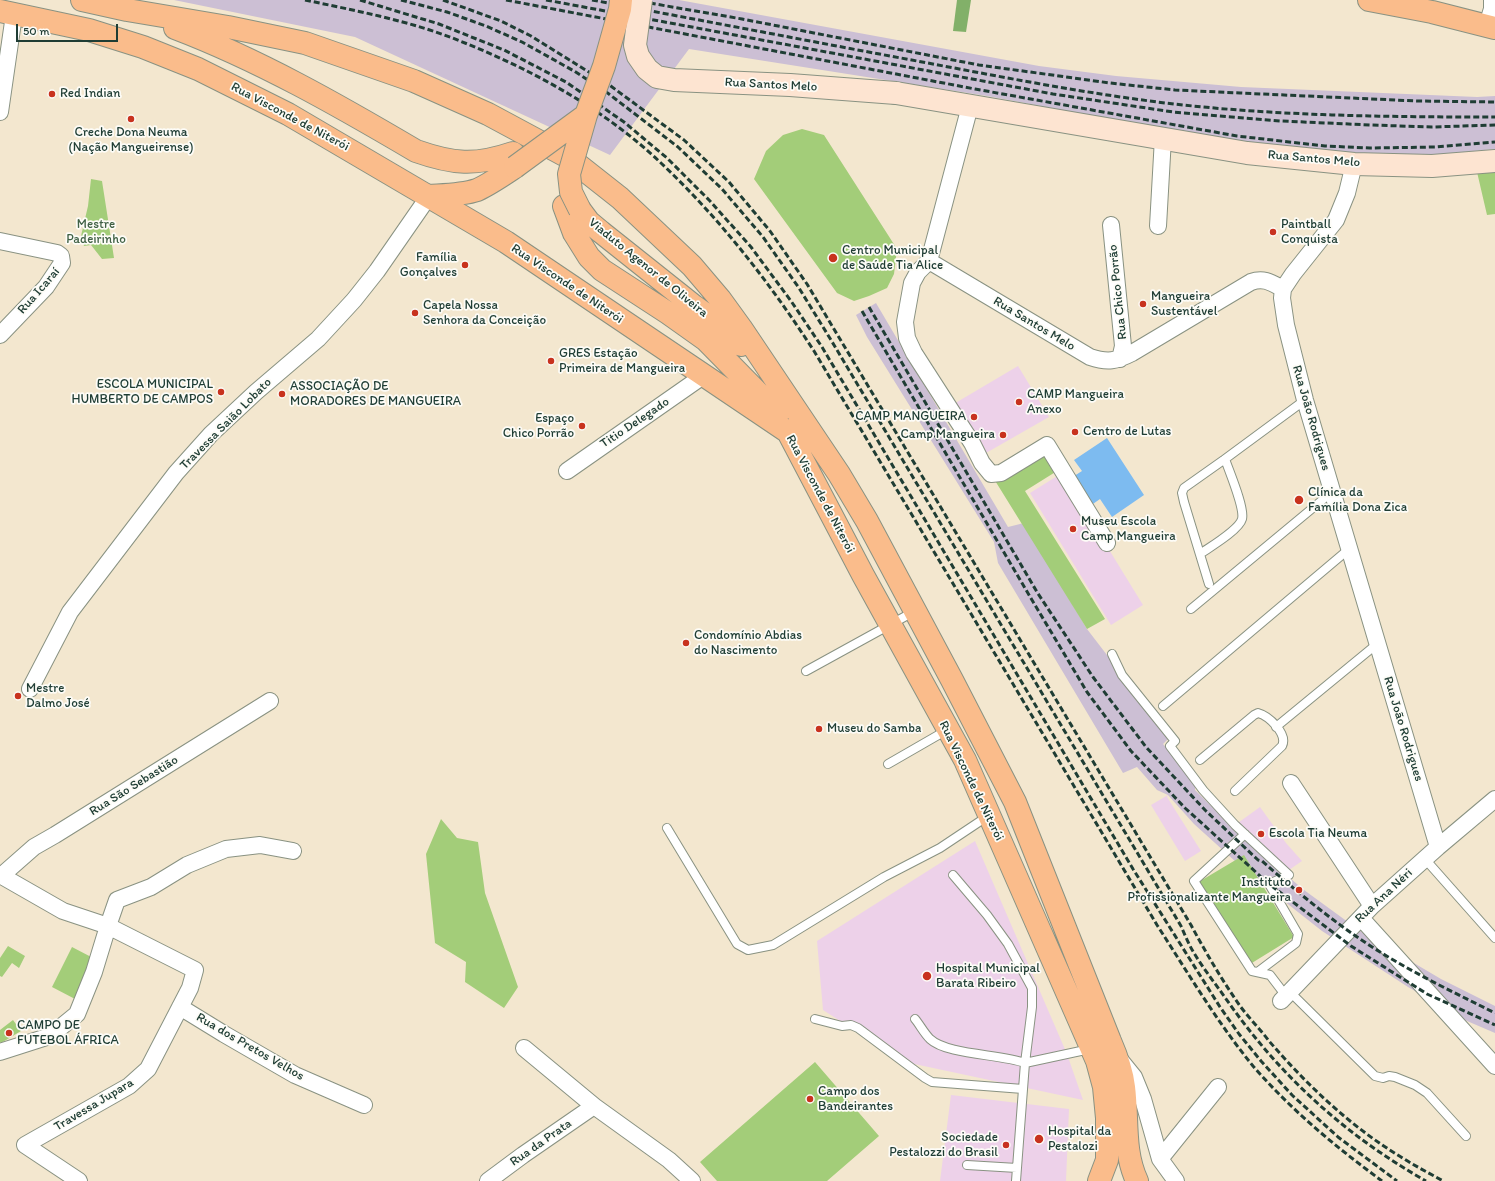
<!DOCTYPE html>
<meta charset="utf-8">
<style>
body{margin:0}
#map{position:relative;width:1495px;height:1181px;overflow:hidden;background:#f3e7cf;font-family:Itim,sans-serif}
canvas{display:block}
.scale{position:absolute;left:16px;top:24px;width:102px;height:18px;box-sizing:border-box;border:2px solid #1f3d34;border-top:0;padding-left:5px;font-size:12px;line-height:14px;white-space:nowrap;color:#1f3d34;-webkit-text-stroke:3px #fdfcf7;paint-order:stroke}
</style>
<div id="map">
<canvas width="1495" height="1181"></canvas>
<div class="scale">50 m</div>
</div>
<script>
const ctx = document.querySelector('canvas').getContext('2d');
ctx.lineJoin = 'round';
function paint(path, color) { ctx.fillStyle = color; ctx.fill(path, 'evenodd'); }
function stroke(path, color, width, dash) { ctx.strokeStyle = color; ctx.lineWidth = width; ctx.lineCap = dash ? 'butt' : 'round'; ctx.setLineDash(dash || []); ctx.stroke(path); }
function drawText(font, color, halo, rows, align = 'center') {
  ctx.font = font + ' Itim,sans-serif'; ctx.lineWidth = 3.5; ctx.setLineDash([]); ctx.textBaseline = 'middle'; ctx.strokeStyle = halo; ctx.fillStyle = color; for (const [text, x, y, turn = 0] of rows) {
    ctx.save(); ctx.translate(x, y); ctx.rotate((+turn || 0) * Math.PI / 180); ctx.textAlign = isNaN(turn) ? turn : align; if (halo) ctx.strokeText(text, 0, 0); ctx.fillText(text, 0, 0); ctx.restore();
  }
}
paint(new Path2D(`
 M1018,366L1049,417L979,457L952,405Z
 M1062,473L1143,605L1111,625L1030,493Z
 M1168,795L1167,797L1201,851L1185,861L1151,805Z
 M1260,807L1286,843L1302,861L1273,881L1235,825Z
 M975,841L1067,1054L1083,1100L905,1062L823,1010L817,941Z
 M951,1095L1069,1109L1066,1181H940Z`), '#edd1e9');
paint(new Path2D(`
 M174,0H679L1039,66L1116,76L1241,87L1477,97L1495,96V149L1432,155H1356L1239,143L987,96L689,49L610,155L355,37Z
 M876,303L1008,527L1024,523L1087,629L1170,737L1163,744L1196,781L1195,790L1251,845L1304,890L1363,933L1441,979L1495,1006V1033L1467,1021L1408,987L1322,931L1246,871L1194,824L1168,795L1157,790L1137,767L1123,773L998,563L994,542L867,337L856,315Z`), '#ccbfd4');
paint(new Path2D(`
 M802,129L824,135L897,249L894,274L887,288L869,296L854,301L837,293L754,179L766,151L783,135Z
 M1495,171V214L1487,215L1477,172Z
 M91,179L102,181L114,258L102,259L91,245L84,246L81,236L88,206Z
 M1043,448L1057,471L1025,491L1105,619L1087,629L994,479Z
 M441,819L457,838L478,842L485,893L518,987L504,1008L465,982L466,962L435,943L426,854Z
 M1244,855L1294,937L1247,966L1197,883Z
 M8,946L25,956L19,968L12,963L2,977L0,976V958Z
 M72,947L95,959L75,999L52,987Z
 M13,1020L21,1031L1,1043L0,1042V1030Z
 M815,1062L879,1136L827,1181H717L700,1162Z`), '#a3cd79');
paint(new Path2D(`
 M957,0H971L966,32L953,31Z`), '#82b069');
paint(new Path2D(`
 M1107,438L1144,495L1112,517L1100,499L1090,506L1071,478L1082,471L1074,460Z`), '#7dbbf0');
const service = new Path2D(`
 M1200,554C1210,547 1239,530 1242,519C1245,508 1229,471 1225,459
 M1209,584L1184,502L1182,493L1184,488L1225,459L1305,400
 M1191,609L1332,492
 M1112,654L1122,675L1175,741L1170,746L1203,790L1235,825L1289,875L1269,884L1298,934L1296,943L1259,971
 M806,671L915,611
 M1163,706L1349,549
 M1276,727L1377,644
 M1200,760L1254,715L1258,713C1269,716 1288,734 1282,746L1235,791
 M888,764L947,730
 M667,828L737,944L748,950L773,945L884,877L940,848L988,816
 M1245,834L1194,881L1252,971L1270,975L1286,996
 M1425,859L1495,938
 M953,875L987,915L1008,944L1032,988V1007L1025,1063L1090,1049
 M1290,992L1375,1076L1383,1078L1389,1076L1395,1077L1415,1085L1427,1093L1466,1136
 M815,1019L842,1026L851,1025L858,1028L925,1078L932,1082L1023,1089
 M915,1019C920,1025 924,1033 930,1039C947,1055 1001,1054 1025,1063L1016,1181
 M967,1165L1017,1168`);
const minor = new Path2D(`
 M1487,25L1492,9V0
 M0,112L14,15
 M1354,164L1347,193L1336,220L1293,274L1283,289L1282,298L1286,325L1305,400L1438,847
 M1111,225L1123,346L1120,359
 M1158,226L1163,138
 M0,241L57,253L61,256L62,263L46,287L0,335
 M929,261L918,272L912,283L905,322L907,338L914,353L972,443L982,463L991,474L1001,473L1047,445L1107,543
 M929,261L1090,357C1108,363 1116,361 1132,353L1251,282C1264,277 1272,283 1283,289
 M929,261L970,106
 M567,471L703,376
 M30,689L70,612L176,473L211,434L256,392L318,339L354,300L377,271L429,196
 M1291,783L1372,906
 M0,875L63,911L108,926L195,970L190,988L148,1069L129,1086L25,1145L79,1181
 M1,876L34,847L55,835L270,701
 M1361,918L1495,1066
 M1281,1001L1372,906L1438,847L1495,799
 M180,1007L224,1034L295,1075L364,1105
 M524,1048L594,1106L669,1160L692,1181
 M0,1052L50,1036L77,1014L94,972L108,926L117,900L151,887L187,865L226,849L260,845L293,851
 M1121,1061L1134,1077L1143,1099L1160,1159L1176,1181
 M1160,1159L1218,1087
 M488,1181L523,1155L594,1106`);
const secondary = new Path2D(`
 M896,93L1247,153L1354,164L1432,166L1495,161`);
const primary = new Path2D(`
 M82,0L127,10L228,27L305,43L414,81L488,114L568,157L620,198L692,266L720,299L741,328L839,474L867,521L952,680L1015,802L1110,1041C1117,1057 1122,1070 1124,1087C1128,1119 1123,1151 1137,1181
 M1369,0L1432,12L1495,28
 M0,11L89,30L143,47L198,69L288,114L506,242L788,432L863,575L965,760L1097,1061L1104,1087L1107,1118V1160L1099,1181
 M175,28C259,60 338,105 416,151C453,164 475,166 513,153
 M429,196C445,195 462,195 477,190C490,184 503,175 515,167
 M564,206L574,233L589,257L602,270L668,313L706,340L764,399L777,417
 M580,210L589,222L601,232L694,306L720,325L741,345`);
stroke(service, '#899282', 10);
stroke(minor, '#899282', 18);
stroke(secondary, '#899282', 24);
stroke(primary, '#899282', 24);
stroke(service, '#fff', 8);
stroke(minor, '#fff', 16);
stroke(secondary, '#fde4d1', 22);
stroke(primary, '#fabc8b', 22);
stroke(new Path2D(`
 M305,0C357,11 411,21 460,41C533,70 606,110 662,164C721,220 770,283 814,351L1157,925C1188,973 1217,1022 1253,1066C1291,1110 1336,1147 1382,1181
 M360,0L439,24L504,50L566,82L624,122L667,158L710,201L751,247L791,301L822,347L1133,869L1220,1007L1239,1034L1261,1061L1292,1095L1338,1137L1397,1181
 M401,0L447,12L486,26L522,42L574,71L605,91L678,147L722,189L763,237L799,288L831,340L1181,926C1185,935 1189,945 1194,953C1203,968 1214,982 1224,996C1278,1074 1343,1134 1426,1181
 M443,0L501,21L531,36L608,84L684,140L729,182L770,231L807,284L1191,925C1206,953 1222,980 1240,1006C1249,1018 1260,1029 1269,1041C1307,1085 1351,1127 1401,1157C1415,1166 1429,1173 1443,1181
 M506,0L975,89L1237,136L1325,146L1370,148L1436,147L1495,142
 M546,0L1053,94L1173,112L1281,121L1371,125L1432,127L1495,125
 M592,0C700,20 809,41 917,61C1002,77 1088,94 1174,104C1281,116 1388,117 1495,117
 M632,0L742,19L979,65L1110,83L1175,90L1240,93L1417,101L1495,102
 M869,307L1037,592L1093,677L1146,747L1205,810L1258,860L1262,861C1296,891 1331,920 1369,945C1409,971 1453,992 1495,1013
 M862,311L1032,600L1087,692L1131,751L1185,808L1269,884L1351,946L1427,994L1495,1025`), '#1f3d34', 3, [6, 3]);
const secondaryBridge = new Path2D(`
 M641,0L635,45L638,56L647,69L657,77L674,80L790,85L896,93`);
const primaryBridge = new Path2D(`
 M515,167L586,115
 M580,210L571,192L569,174L586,115L604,66L620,9L621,0`);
stroke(secondaryBridge, '#899282', 24, []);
stroke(primaryBridge, '#899282', 24, []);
stroke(secondaryBridge, '#fde4d1', 22);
stroke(primaryBridge, '#fabc8b', 22);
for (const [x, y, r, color] of [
 [52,94,4,"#c8321e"],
 [131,119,4,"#c8321e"],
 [1273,232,4,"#c8321e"],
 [833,258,5,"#c8321e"],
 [465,265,4,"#c8321e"],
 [1143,304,4,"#c8321e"],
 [415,313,4,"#c8321e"],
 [551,361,4,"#c8321e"],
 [221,392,4,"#c8321e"],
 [282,394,4,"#c8321e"],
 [1019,402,4,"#c8321e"],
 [974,417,4,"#c8321e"],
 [582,426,4,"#c8321e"],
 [1075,432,4,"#c8321e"],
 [1003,435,4,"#c8321e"],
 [1299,500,5,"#c8321e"],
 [1073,529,4,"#c8321e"],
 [686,643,4,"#c8321e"],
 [18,696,4,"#c8321e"],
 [819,729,4,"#c8321e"],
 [1261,834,4,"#c8321e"],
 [1299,890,4,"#c8321e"],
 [927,976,5,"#c8321e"],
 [9,1033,4,"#c8321e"],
 [810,1099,4,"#c8321e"],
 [1039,1139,5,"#c8321e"],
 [1006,1145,4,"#c8321e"]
]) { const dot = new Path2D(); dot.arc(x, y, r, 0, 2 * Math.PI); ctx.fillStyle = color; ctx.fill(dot); stroke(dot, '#fdfcf7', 1.5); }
drawText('13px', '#1f3d34', '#fdfcf7', [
 ["Rua Santos Melo",771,85,3],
 ["Rua Visconde de Niterói",290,117,28],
 ["Rua Santos Melo",1314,159,5],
 ["Viaduto Agenor de Oliveira",648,268,39],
 ["Rua Visconde de Niterói",567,284,34],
 ["Rua Icaraí",39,291,-49],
 ["Rua Chico Porrão",1118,292,-96],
 ["Rua Santos Melo",1034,324,31],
 ["Rua João Rodrigues",1311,418,74],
 ["Titio Delegado",635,423,-34],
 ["Travessa Saião Lobato",226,424,-45],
 ["Rua Visconde de Niterói",820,494,62],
 ["Rua João Rodrigues",1403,729,73],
 ["Rua Visconde de Niterói",971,781,64],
 ["Rua São Sebastião",134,786,-32],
 ["Rua Ana Néri",1384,896,-43],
 ["Rua dos Pretos Velhos",250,1047,30],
 ["Travessa Jupara",94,1105,-31],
 ["Rua da Prata",541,1143,-35]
]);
drawText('13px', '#1f3d34', '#fdfcf7', [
 ["Red Indian",60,94],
 ["Creche Dona Neuma",131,133,"center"],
 ["(Nação Mangueirense)",131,148,"center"],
 ["Paintball",1281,225],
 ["Conquista",1281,240],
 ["Centro Municipal",842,251],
 ["de Saúde Tia Alice",842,266],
 ["Família",457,258,"right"],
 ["Gonçalves",457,273,"right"],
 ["Mangueira",1151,297],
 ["Sustentável",1151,312],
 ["Capela Nossa",423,306],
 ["Senhora da Conceição",423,321],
 ["GRES Estação",559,354],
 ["Primeira de Mangueira",559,369],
 ["ESCOLA MUNICIPAL",213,385,"right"],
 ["HUMBERTO DE CAMPOS",213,400,"right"],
 ["ASSOCIAÇÃO DE",290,387],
 ["MORADORES DE MANGUEIRA",290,402],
 ["CAMP Mangueira",1027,395],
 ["Anexo",1027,410],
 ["CAMP MANGUEIRA",966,417,"right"],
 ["Espaço",574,419,"right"],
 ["Chico Porrão",574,434,"right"],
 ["Centro de Lutas",1083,432],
 ["Camp Mangueira",995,435,"right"],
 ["Clínica da",1308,493],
 ["Família Dona Zica",1308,508],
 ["Museu Escola",1081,522],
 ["Camp Mangueira",1081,537],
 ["Condomínio Abdias",694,636],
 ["do Nascimento",694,651],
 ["Mestre",26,689],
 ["Dalmo José",26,704],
 ["Museu do Samba",827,729],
 ["Escola Tia Neuma",1269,834],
 ["Instituto",1291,883,"right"],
 ["Profissionalizante Mangueira",1291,898,"right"],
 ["Hospital Municipal",936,969],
 ["Barata Ribeiro",936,984],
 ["CAMPO DE",17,1026],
 ["FUTEBOL ÁFRICA",17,1041],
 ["Campo dos",818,1092],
 ["Bandeirantes",818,1107],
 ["Hospital da",1048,1132],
 ["Pestalozi",1048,1147],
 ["Sociedade",998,1138,"right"],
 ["Pestalozzi do Brasil",998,1153,"right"]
], 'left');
drawText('13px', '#406145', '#fdfcf7', [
 ["Mestre",96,225],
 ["Padeirinho",96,240]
]);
</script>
